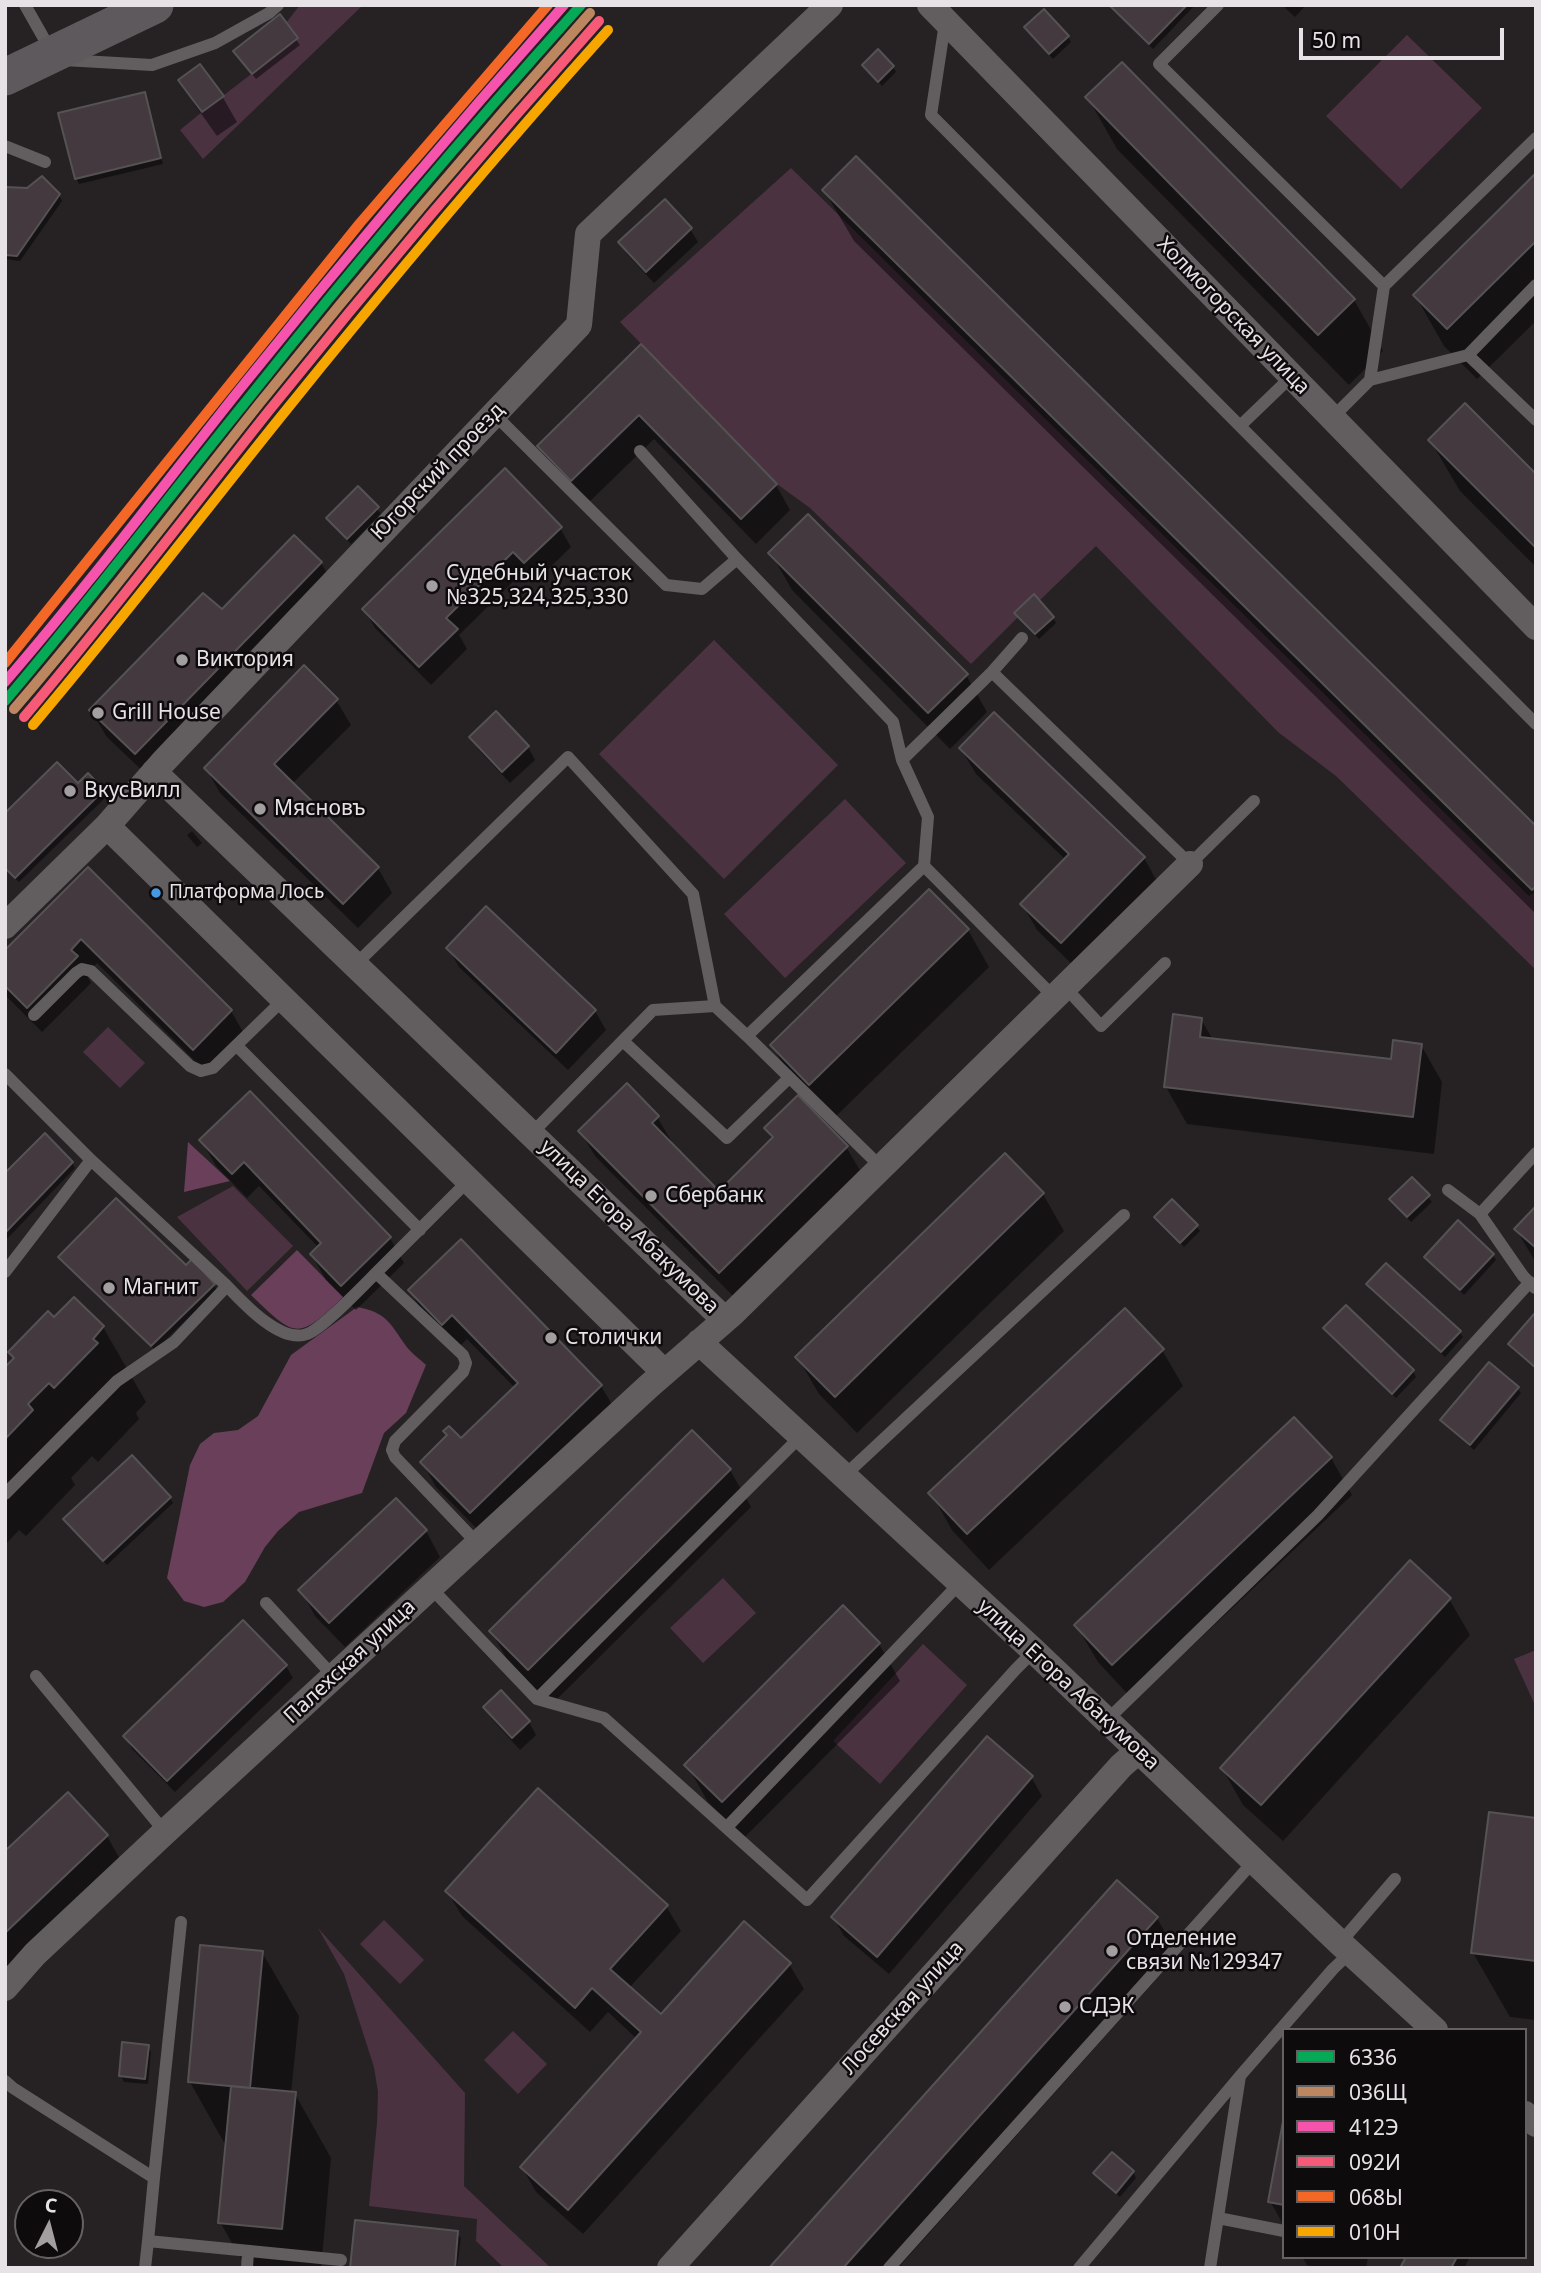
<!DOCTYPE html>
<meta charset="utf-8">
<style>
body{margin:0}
#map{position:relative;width:1541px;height:2273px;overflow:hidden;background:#262224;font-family:"Noto Sans",sans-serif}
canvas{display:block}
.frame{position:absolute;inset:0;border:7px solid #e7e2e5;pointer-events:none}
.legend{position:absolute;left:1282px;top:2028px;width:245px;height:231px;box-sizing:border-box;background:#0e0b0d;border:2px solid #656163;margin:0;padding:9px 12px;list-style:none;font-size:21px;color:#e7e2e5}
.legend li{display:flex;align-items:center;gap:14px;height:35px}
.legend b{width:35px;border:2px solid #656163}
.north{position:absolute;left:14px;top:2189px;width:70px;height:70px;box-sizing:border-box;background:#0e0b0d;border:2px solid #656163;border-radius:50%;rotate:6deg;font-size:19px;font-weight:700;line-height:28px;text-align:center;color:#e7e2e5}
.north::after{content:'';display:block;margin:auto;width:24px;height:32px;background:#a39fa1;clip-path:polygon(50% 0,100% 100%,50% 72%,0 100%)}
.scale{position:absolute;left:1299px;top:28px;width:205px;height:32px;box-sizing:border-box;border:4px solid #e7e2e5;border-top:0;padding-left:9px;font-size:21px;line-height:24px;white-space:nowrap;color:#e7e2e5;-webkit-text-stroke:5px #0e0b0d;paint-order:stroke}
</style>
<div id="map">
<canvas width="1541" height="2273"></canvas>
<div class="frame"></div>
<ul class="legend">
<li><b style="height:9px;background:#06aa56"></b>6336</li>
<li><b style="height:9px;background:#bb8660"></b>036Щ</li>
<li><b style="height:9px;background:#f653ac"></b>412Э</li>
<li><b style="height:9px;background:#f75a77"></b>092И</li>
<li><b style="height:9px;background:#f36827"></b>068Ы</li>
<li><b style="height:9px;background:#f7a600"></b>010Н</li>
</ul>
<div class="north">С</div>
<div class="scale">50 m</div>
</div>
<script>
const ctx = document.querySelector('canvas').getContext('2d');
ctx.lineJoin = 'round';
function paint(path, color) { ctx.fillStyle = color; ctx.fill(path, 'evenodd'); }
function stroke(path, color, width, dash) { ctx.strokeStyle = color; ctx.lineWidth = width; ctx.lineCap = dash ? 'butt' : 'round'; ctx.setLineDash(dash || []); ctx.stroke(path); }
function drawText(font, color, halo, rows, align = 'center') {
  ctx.font = font + ' "Noto Sans",sans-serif'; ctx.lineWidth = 5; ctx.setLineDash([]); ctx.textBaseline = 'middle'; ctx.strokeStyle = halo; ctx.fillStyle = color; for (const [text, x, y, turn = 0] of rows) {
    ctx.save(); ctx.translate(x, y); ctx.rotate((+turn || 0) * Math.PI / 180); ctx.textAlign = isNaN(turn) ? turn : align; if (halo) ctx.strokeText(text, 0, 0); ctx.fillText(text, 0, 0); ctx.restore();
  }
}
paint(new Path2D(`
 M300,5H363L203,159L180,130L202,112L298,38L286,23Z
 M1407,35L1482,108L1401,189L1326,116Z
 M791,168L1529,896L1536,891V970L1336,776L1278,732L1096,546L1039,601L1033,595L1014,612L1018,617L971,664L810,508L777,484L620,322Z
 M714,640L838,765L724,879L599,754Z
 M845,799L906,863L785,978L724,914Z
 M108,1027L145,1063L120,1088L83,1052Z
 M233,1186L293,1246L247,1291L177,1217Z
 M723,1578L756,1613L703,1663L670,1628Z
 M923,1644L967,1685L880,1784L833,1741Z
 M1536,1650V1702L1534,1703L1514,1659Z
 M384,1920L424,1960L400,1984L360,1944Z
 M318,1928L465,2093L464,2186L551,2268H504L476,2241L477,2219L369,2206L377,2123L378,2092L374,2067L344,1974Z
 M513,2031L547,2064L518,2094L484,2060Z`), '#4b3241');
paint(new Path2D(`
 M188,1142L230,1181L184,1192Z
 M297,1250L343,1297C298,1341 295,1338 251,1295Z
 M357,1307C386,1312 390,1323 406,1346C411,1353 420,1359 426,1365L406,1413L384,1433L362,1493L299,1512L278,1531L265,1547L245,1582L223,1602L204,1607L184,1601L167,1578L190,1465L200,1444L214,1433L238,1430L258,1416L291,1355Z`), '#693f59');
paint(new Path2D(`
 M1108,5H1195L1153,49Z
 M1282,5H1306L1295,17Z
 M279,17L300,45L256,79L238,56Z
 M1026,28L1068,37L1071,42L1053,59Z
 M864,65L893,67L896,72L882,86Z
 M180,80L222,96L237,122L217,136L195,105Z
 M144,94L147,100L163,164L79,184L76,178Z
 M1088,98L1354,300L1383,351L1349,385L1117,149Z
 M1536,175V321L1477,379L1444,346L1415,295Z
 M5,189L27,190L59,195L62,201L20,261L5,259Z
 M824,190L1536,828V914L854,241Z
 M690,229L698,242L654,283L627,254L620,242Z
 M641,347L776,485L790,510L756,544L654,439L586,505L553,472L539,446Z
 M1430,440L1536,476V567L1460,491Z
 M358,488L381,514L351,544L328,518Z
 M560,528L571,547L536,581L525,570L459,635L467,649L431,685L375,628L364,609Z
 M294,537L321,563L336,588L150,778L106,736L91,710L222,612Z
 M771,553L966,675L987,712L950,749L792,590Z
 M1019,618H1053L1056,623L1039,639Z
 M336,700L351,725L292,784L378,868L392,893L358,928L220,793L206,768Z
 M496,714L528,747L535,760L510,783L478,749L471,737Z
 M961,749L1144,858L1158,883L1076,968L1037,930L1022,904L1066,860L976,774Z
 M78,786L102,791L106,797L19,882L5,869V815Z
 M192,831L202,843L197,847L187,835Z
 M88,869L231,1011L246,1037L208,1074L97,963L86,974L91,983L42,1032L5,995V953Z
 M486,908L595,1011L606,1030L568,1070L459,967L448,948Z
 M968,930L989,967L831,1121L793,1082L772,1045Z
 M1201,1019L1213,1040L1393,1061L1421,1045L1442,1082L1434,1154L1187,1124L1166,1087Z
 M249,1094L390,1238L404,1263L356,1310L326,1280L312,1255L319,1248L259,1186L247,1198L216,1166L201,1140Z
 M657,1117L672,1142L670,1144L719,1193L773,1140L766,1129L846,1147L861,1172L734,1297L595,1156L580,1131Z
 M72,1163L75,1168L5,1241V1176Z
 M1412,1179L1432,1202L1411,1222L1391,1199Z
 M1043,1194L1064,1231L857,1433L819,1394L798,1358Z
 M1536,1208V1263L1516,1229Z
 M1160,1222L1196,1226L1200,1231L1184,1247Z
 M1493,1255L1496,1260L1464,1295L1430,1263L1427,1257Z
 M61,1257L186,1268L214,1285L217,1290L155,1350L64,1263Z
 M1368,1285L1459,1332L1463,1337L1445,1357L1371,1290Z
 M410,1291L601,1386L616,1411L485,1537L436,1487L422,1462L448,1437L445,1432L461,1441L515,1388L467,1339L457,1349L425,1316Z
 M74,1299L103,1327L146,1402L136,1413L139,1419L98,1462L92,1456L71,1478L75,1485L26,1536L19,1530L5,1545V1370L15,1360L11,1352L54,1320Z
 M1346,1307L1413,1371L1416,1377L1396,1398L1328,1334L1325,1328Z
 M1536,1316V1369L1513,1350L1510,1344Z
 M1162,1350L1183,1386L989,1570L952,1530L931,1493Z
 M1517,1388L1521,1393L1474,1450L1446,1426L1442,1420Z
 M692,1432L730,1470L751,1507L550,1706L512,1668L491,1631Z
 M1331,1458L1352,1495L1134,1701L1098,1662L1076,1625Z
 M170,1498L173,1503L107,1565L69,1525Z
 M396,1500L426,1531L440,1557L345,1647L315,1616L301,1590Z
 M1449,1599L1470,1635L1283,1841L1243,1805L1222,1768Z
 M879,1644L900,1681L744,1838L708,1802L687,1765Z
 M286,1666L293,1678L175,1792L132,1749L125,1736Z
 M501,1692L529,1722L536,1735L520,1750L492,1719L485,1707Z
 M1031,1777L1042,1796L889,1974L844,1936L833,1917Z
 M1536,1820V2020L1510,2017L1473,1953Z
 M107,1836L121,1861L5,1972V1854Z
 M447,1891L666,1906L681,1931L629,1988L661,2016L789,1964L804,1989L583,2234L536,2192L522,2167L637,2039L608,2012L590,2032L462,1916Z
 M1157,1918L1178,1955L898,2268H771Z
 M262,1952L299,2016L291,2093L295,2094L331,2158L321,2268H246L220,2222L226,2146L190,2082Z
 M148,2046L151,2052L148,2084L124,2082L121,2076Z
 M1284,2125V2226L1270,2201Z
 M1112,2155L1133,2172L1136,2178L1120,2197L1099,2179L1096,2173Z
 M457,2233L461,2238L457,2268H352Z
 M1302,2257H1368L1366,2268H1321L1307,2265Z
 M1407,2257H1470L1464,2268H1402Z`), '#0007');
const building = new Path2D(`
 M1109,5H1187L1149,44Z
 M1044,9L1069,36L1049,54L1024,27Z
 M280,14L298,38L252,74L233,51Z
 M878,49L894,66L878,82L862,65Z
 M1122,62L1355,299L1318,335L1085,97Z
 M200,64L224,96L202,112L178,80Z
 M145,92L161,158L75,179L58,113Z
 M856,156L1536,826V886L1532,890L822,190Z
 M1536,173V241L1447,329L1413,295Z
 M42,176L60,194L17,256L5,255V187L27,188Z
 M665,199L692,228L646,272L618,242Z
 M641,344L777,484L741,519L639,415L571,481L537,446Z
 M1465,403L1536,474V548L1428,440Z
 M505,468L562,527L524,563L513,552L446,618L458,629L419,667L362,609Z
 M358,486L379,507L347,539L326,518Z
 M808,514L968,674L928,713L768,553Z
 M294,535L322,562L135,754L89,710L203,593L222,609Z
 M1034,594L1054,617L1035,634L1014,613Z
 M304,665L338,699L274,764L379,867L343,904L204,768Z
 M496,711L529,746L502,772L469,737Z
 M994,712L1145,857L1061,943L1020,904L1069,854L959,748Z
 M57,762L78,783L88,773L104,790L15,878L5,868V813Z
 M88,867L232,1010L193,1050L81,939L71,950L78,956L27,1008L5,986V950Z
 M929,889L969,929L809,1085L770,1045Z
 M486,906L596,1010L556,1053L446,948Z
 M1173,1014L1202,1018L1200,1037L1391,1059L1393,1040L1422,1044L1413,1117L1164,1087Z
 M627,1083L659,1116L652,1123L719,1191L773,1137L764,1128L798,1095L848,1146L719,1273L578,1131Z
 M250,1091L391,1237L341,1286L310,1254L321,1243L244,1162L232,1174L199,1140Z
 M45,1133L73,1162L5,1233V1173Z
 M1005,1153L1044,1193L835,1397L795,1357Z
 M1412,1177L1430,1195L1407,1217L1389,1199Z
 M116,1198L186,1265L192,1259L215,1284L151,1346L58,1257Z
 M1172,1199L1198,1225L1180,1243L1154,1217Z
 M1536,1206V1248L1514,1229Z
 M1458,1220L1494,1254L1460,1290L1424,1257Z
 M461,1239L602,1385L470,1513L420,1462L447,1435L443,1431L449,1426L461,1438L518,1383L452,1315L442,1325L408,1290Z
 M1386,1263L1461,1331L1441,1352L1366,1284Z
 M74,1297L104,1326L93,1339L98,1343L54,1388L49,1383L28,1404L33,1410L5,1439V1367L14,1358L8,1352L48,1311L54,1317Z
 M1346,1305L1414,1370L1392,1394L1323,1328Z
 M1125,1308L1164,1349L967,1534L928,1493Z
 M1535,1313L1536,1314V1368L1508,1344Z
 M1489,1362L1519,1387L1470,1445L1440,1420Z
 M1294,1417L1332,1457L1112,1665L1074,1625Z
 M692,1430L731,1469L528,1670L489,1631Z
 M132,1455L171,1497L103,1561L63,1519Z
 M396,1498L427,1530L329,1623L298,1590Z
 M1410,1560L1451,1598L1261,1805L1220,1768Z
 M843,1605L880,1643L722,1802L684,1765Z
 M243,1620L287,1665L167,1781L123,1736Z
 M501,1690L530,1721L512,1738L483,1707Z
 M987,1736L1033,1776L877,1957L831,1917Z
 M538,1788L668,1905L610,1969L661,2014L744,1921L791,1963L568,2210L520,2167L641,2032L592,1988L575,2008L445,1891Z
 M68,1792L108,1835L5,1933V1851Z
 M1489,1812L1536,1818V1961L1471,1953Z
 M1117,1880L1158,1917L843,2268H769Z
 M200,1945L263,1951L250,2088L188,2082Z
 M122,2042L149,2045L145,2079L119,2076Z
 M231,2086L296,2092L282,2229L218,2223Z
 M1284,2116V2205L1268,2202Z
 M1112,2152L1134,2171L1116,2193L1093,2173Z
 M355,2220L458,2231L455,2268H350Z
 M1406,2257H1457L1451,2268H1400Z`);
paint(building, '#43393f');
stroke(building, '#555254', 2);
stroke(new Path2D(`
 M25,5L51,51
 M1218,5L1159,64L1384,286
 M945,23L931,115L1536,724
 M64,60L152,65L215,43L269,13L278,5
 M5,146L45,162
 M1468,355L1536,420
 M1370,380L1384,286L1536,138
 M494,414L666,585L702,589L737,559L893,722L902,760L928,817L924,866
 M1332,418L1370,380L1468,355L1536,285
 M1240,426L1292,376
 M640,451L737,559
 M992,672L1190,864L1254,801
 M902,760L992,672L1022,638
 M355,965L568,757L693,894L715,1006
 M1064,986L1101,1026L1165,963
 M34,1015L76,973L82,969L91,971L190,1066L201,1071L213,1068L283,1000
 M623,1041L727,1138L789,1078
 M237,1046L420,1230
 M5,1074L91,1160L227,1286L174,1342L117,1381L5,1494
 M531,1134L653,1010L715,1006L747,1036
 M882,1168L747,1036L924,866L1054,997
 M468,1181L376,1273L463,1355L466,1363L463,1372L395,1441L392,1450L395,1457L478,1544
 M1448,1190L1480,1214L1523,1276L1535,1288
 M1480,1214L1536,1153
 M5,1272L91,1160
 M227,1286C244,1304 281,1344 307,1334C322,1329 363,1286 376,1273
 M844,1476L1124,1215
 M431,1588L537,1699L604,1718L807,1900L1016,1669L1034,1651
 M266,1603L334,1677
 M36,1676L165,1832
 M537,1699L801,1436
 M1106,1721L1318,1515L1530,1282
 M727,1827L960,1583
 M1340,1943L1395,1879
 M5,2081L13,2088L154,2178L148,2241L341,2260
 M154,2178L181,1922
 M1218,2218L1284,2231
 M145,2268L148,2241
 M247,2268L248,2251
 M889,2268L1254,1861
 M1079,2268L1240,2076L1333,1969L1351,1952
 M1210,2268L1240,2076`), '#625e60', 12);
stroke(new Path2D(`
 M930,5L1536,627
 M154,772L725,1320
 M107,826L664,1372
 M5,926L107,826L163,762L579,325L588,234L830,5
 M699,1342L1034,1651L1340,1943L1435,2030
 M5,1988L35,1954L165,1832L649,1386L732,1314L1190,864
 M1525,2114L1536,2124
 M670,2268L1121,1766L1138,1751`), '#625e60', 26);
stroke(new Path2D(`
 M5,77L155,5`), '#5e595c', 37);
stroke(new Path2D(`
 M5,701C89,602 167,499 248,399C355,264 466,133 581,5`), '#06aa56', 10);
stroke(new Path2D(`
 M14,709C99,610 178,506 259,404C366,271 476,141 590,13`), '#bb8660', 10);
stroke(new Path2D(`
 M5,682C87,587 162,487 240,389C345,258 453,130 564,5`), '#f653ac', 10);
stroke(new Path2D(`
 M24,717C108,618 187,514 268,412C375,279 485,149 599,21`), '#f75a77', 10);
stroke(new Path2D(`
 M5,663L360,223L548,5`), '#f36827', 10);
stroke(new Path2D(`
 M33,725C118,625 197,521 279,419C386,286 495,156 608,30`), '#f7a600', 10);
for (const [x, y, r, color] of [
 [432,586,7,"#a39fa1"],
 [182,660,7,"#a39fa1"],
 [98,713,7,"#a39fa1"],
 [70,791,7,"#a39fa1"],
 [260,809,7,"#a39fa1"],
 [156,893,6,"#4699e1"],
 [651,1196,7,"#a39fa1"],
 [109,1288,7,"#a39fa1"],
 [551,1338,7,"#a39fa1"],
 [1112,1951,7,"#a39fa1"],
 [1065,2007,7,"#a39fa1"]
]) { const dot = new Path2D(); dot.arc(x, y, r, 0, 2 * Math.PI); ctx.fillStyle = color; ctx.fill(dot); stroke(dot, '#0e0b0d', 2.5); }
drawText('19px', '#e7e2e5', '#0e0b0d', [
 ["Платформа Лось",169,893]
], 'left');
drawText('21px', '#e7e2e5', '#0e0b0d', [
 ["Холмогорская улица",1233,316,46],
 ["Югорский проезд",438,472,-46],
 ["улица Егора Абакумова",629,1227,44],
 ["Палехская улица",350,1662,-43],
 ["улица Егора Абакумова",1068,1685,43],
 ["Лосевская улица",903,2008,-48]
]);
drawText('21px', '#e7e2e5', '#0e0b0d', [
 ["Судебный участок",446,574],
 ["№325,324,325,330",446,598],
 ["Виктория",196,660],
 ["Grill House",112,713],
 ["ВкусВилл",84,791],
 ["Мясновъ",274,809],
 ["Сбербанк",665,1196],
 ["Магнит",123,1288],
 ["Столички",565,1338],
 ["Отделение",1126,1939],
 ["связи №129347",1126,1963],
 ["СДЭК",1079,2007]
], 'left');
</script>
